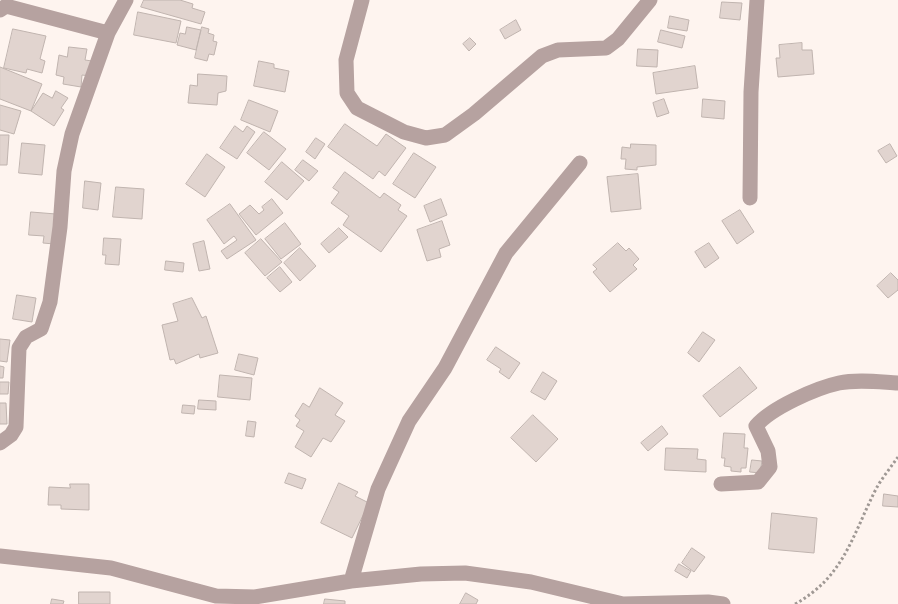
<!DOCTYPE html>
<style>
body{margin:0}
canvas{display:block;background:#fef4ef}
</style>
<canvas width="898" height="604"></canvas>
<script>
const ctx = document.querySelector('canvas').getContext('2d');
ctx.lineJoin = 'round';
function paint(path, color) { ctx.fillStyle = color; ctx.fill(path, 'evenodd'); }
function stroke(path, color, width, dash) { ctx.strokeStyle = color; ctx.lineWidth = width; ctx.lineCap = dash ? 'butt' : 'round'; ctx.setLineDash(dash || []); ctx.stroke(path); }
const building = new Path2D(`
 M144,0H180L193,4L192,8L205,12L201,24L141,7Z
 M722,2L742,3L740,20L720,18Z
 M138,12L181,21L176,43L134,35Z
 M670,16L689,20L687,31L668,28Z
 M516,20L521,30L505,39L500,30Z
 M187,27L201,30L196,50L177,45L180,33L185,34Z
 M202,27L209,29L208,33L214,35L213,41L217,42L214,55L209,54L207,61L195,58Z
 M13,29L46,36L40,59L45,61L42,73L27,69L26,73L4,68Z
 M661,30L685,36L682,48L658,42Z
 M470,38L476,44L469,51L463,44Z
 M802,43V50H812L814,74L778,77L776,58H780L779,45Z
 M69,47L87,49L85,60L92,61L90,76L82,75L81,87L63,84L64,77L56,75L59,55L67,57Z
 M638,49L658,50L657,67L637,66Z
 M259,61L274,64V68L289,71L285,92L254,86Z
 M695,66L698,88L656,94L653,73Z
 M0,67L42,84L31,111L0,99Z
 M198,74L227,76L226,91L218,93L217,105L188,103L190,85L197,86Z
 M56,91L68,98L61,108L64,110L54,126L31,111L43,93L52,98Z
 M664,99L669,113L657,117L653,103Z
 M703,99L725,101L724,119L702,117Z
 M249,100L278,111L270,132L241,120Z
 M0,105L21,111L14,134L0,130Z
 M345,124L377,146L386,134L406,148L385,176L379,171L373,179L328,147Z
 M235,126L243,132L247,126L255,132L237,159L220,148Z
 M264,132L286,149L269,170L247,153Z
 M0,135H9L7,165H0Z
 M316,138L325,144L315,159L306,152Z
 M22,143L45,145L42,175L19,173Z
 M631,144L656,145V165L637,167V170L625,169L626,159H621L622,147L630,148Z
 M890,144L897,156L886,163L878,151Z
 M414,153L436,167L415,198L393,184Z
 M207,154L225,167L205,197L186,184Z
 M303,160L318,171L309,181L295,170Z
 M282,162L304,181L287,200L265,182Z
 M345,172L380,198L384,193L401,205L398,210L407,216L381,252L343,225L349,216L331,203L339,192L333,188Z
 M638,174L641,209L611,212L607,177Z
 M85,181L101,183L98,210L83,208Z
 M116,187L144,189L142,219L113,217Z
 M272,199L283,213L256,235L239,214L250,205L259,214L264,210L262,207Z
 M441,199L447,215L430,222L424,206Z
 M230,204L256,240L227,259L221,251L237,240L234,236L224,244L207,220Z
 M740,210L754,232L737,244L722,221Z
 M31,212L56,214L54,244L43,243L44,236L29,235Z
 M442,221L450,245L439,249L441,257L427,261L417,230Z
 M285,223L301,244L281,259L265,239Z
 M339,228L348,237L329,253L321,244Z
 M104,238L121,239L119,265L105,264L106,255H103Z
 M261,239L282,262L265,276L245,253Z
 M204,241L210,269L199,271L193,244Z
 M618,243L626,251L629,248L639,259L633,265L637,269L610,292L593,272L597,269L593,265Z
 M709,243L719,258L705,268L695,252Z
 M300,248L316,266L300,281L284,263Z
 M166,261L184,263L183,272L165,270Z
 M280,267L292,282L280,292L267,278Z
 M891,273L898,280V290L888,298L877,286Z
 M17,295L36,298L32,322L13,319Z
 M192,298L202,318L206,316L218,353L200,358L199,354L176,364L174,359L170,360L162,325L178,321L173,304Z
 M703,332L715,340L699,362L688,353Z
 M0,339L10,340L7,362L0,361Z
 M496,347L520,363L509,379L499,372L501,369L487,360Z
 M239,354L258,358L254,375L235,370Z
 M0,366L4,367L3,378H0Z
 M740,367L757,388L720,417L703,396Z
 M543,372L557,381L545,400L531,392Z
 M220,375L252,378L250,400L218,397Z
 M0,382H9L8,394H0Z
 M320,388L343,403L335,415L345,421L331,442L323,438L311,457L295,447L304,431L296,426L300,420L295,416L303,403L309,407Z
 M199,400L216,401V410L198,409Z
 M0,403H6L7,424H0Z
 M183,405L195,406L194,414L182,413Z
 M533,415L558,439L536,462L511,438Z
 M248,421L256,422L254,437L246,436Z
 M662,426L668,434L648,451L641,443Z
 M724,433L745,434L744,448H748L746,468H741V472L731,471V467L724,466L725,458H722Z
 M666,448L698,449L697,459L706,460V472L665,470Z
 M752,460L762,461L760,473L750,472Z
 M289,473L306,479L302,489L285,483Z
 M339,483L358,492L355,496L369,503L352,538L321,523Z
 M70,484H89V510L61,509V505H48L49,487L70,488Z
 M884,494L898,496V507L883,506Z
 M772,513L817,518L814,553L769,549Z
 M692,548L705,557L694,572L682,563Z
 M679,564L691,571L687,578L675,571Z
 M79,592H110V604H79Z
 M466,593L478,600L476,604H460Z
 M52,599L64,601L63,604H51Z
 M325,599L345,601V604H324Z`);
paint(building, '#e1d4cf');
stroke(building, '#c0b4af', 1);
stroke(new Path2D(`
 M795,604C844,577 852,536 876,489C882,478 891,467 898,457`), '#9f9894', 3, [2.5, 2.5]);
stroke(new Path2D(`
 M362,0L346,60L347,93L357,108L404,132L426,138L445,135L474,114L542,56L558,50L606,48L618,39L650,0
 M0,10L6,6L108,33
 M750,198L751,92L757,0
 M0,443L11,435L16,427L19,348L26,337L41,329L50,302L60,227L64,171L72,134L108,33L126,0
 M721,484L758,482L770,467L768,451L756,426C771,408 816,388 839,383C857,379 880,382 898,383
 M0,556L111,568L216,596L255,597L351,581L421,574L465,573L531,582L623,604L708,602L723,604
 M351,581L378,489L409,421L445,368L506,253L580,163`), '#b6a2a0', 15);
</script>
